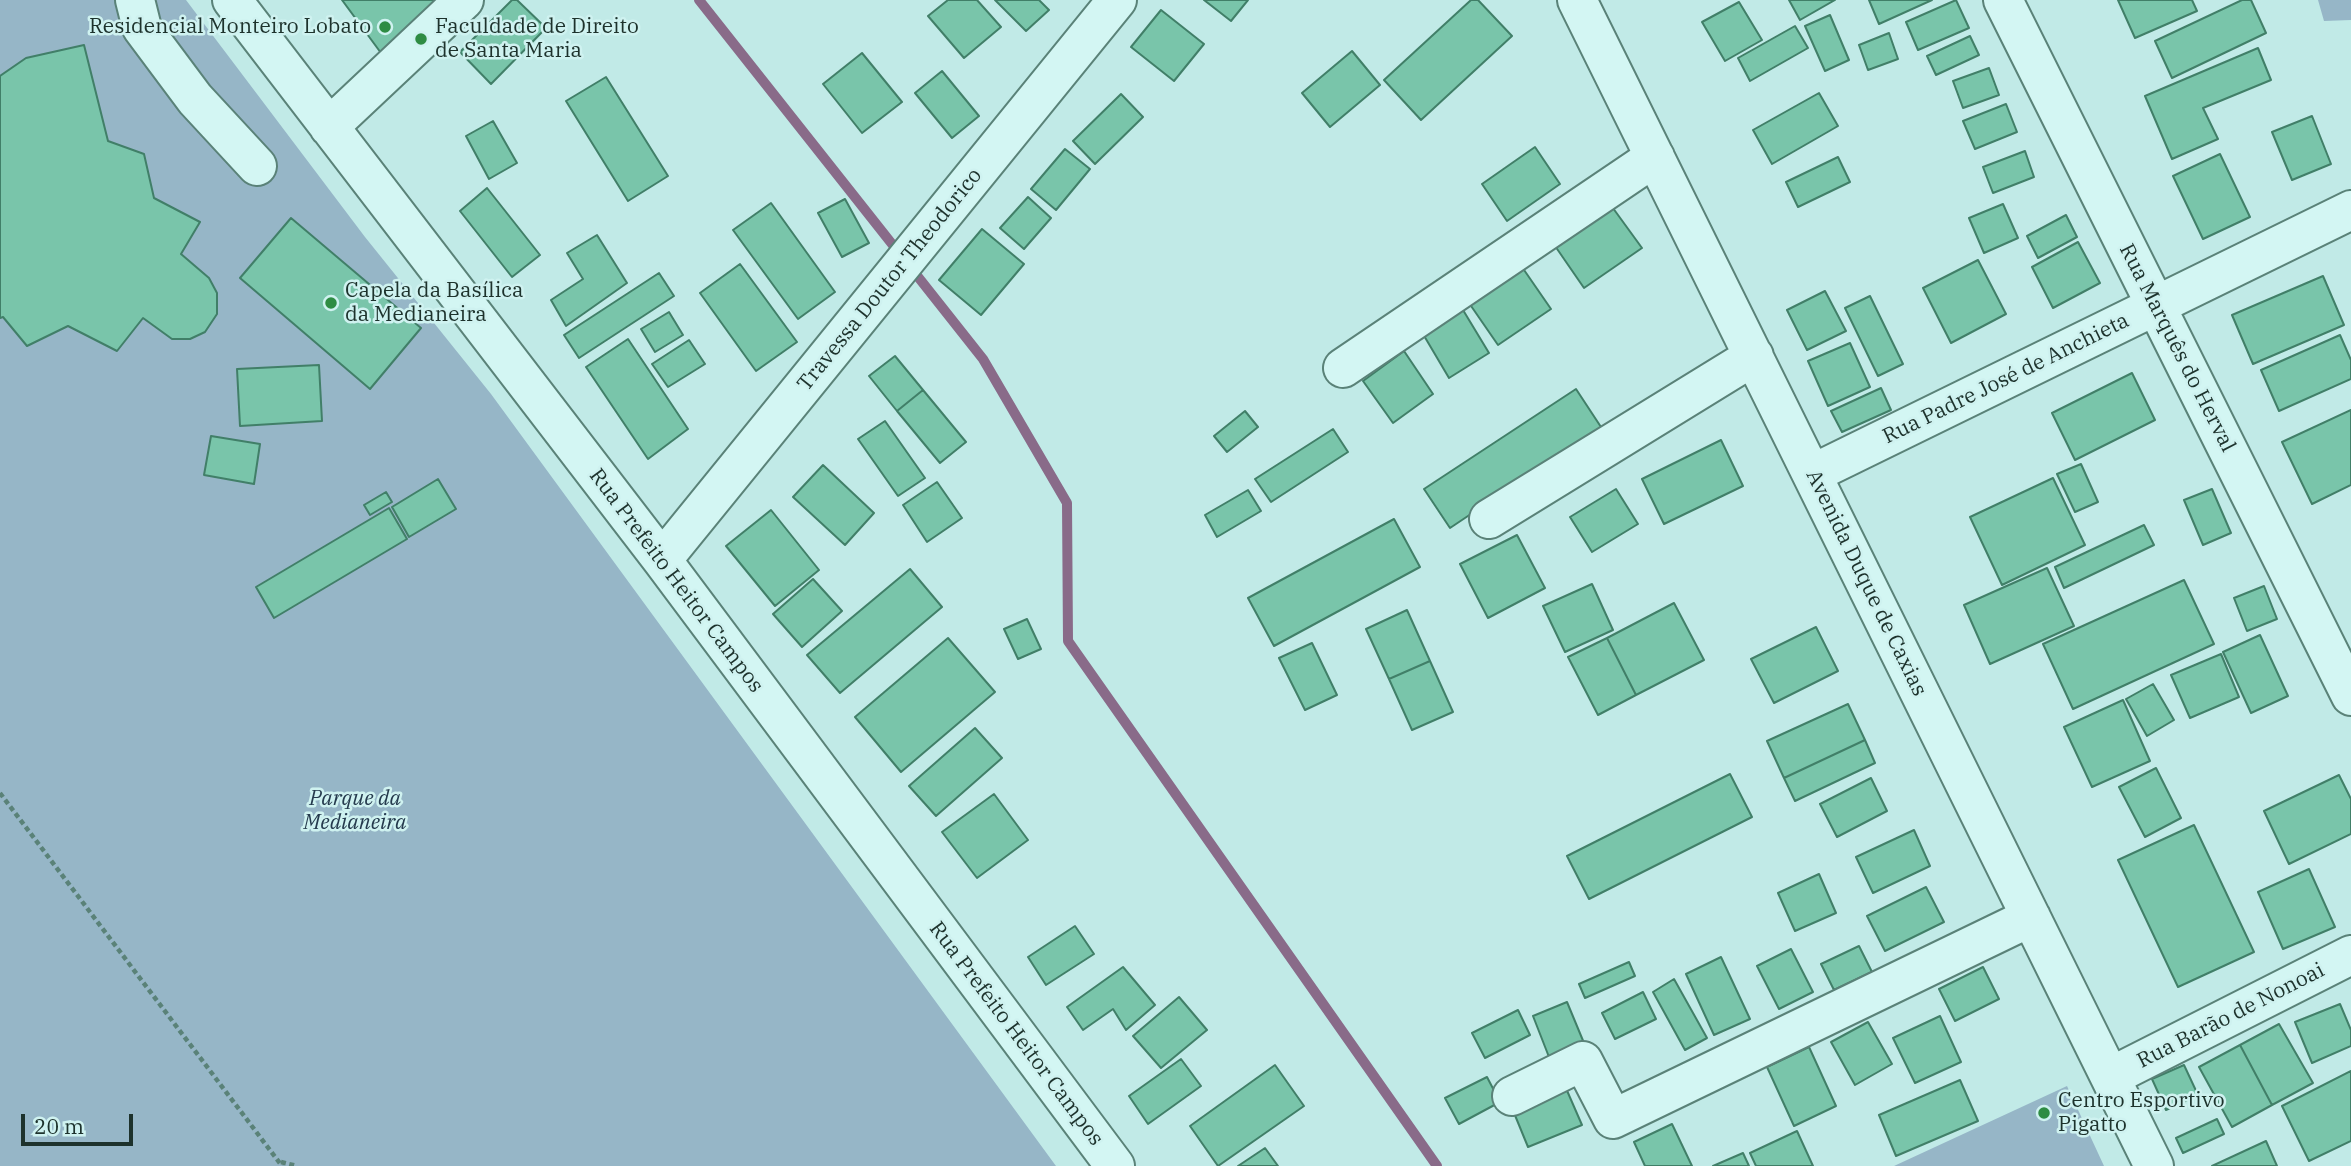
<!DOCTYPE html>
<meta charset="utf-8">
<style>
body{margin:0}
#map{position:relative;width:2351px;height:1166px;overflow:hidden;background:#c1eae7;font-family:"IBM Plex Serif",serif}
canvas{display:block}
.scale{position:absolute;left:21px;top:1114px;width:112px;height:32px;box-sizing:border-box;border:4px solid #1d322c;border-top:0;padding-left:9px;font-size:21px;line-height:24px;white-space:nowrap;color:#1d322c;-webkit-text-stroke:5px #cff2f0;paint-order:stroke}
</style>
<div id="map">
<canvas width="2351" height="1166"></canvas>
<div class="scale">20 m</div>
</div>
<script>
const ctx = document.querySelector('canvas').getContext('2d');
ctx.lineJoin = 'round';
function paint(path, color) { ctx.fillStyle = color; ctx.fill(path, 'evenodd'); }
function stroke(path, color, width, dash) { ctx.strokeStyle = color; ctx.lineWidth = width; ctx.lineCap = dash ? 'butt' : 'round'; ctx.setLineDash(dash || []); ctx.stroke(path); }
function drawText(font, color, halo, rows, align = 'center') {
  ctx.font = font + ' "IBM Plex Serif",serif'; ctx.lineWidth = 5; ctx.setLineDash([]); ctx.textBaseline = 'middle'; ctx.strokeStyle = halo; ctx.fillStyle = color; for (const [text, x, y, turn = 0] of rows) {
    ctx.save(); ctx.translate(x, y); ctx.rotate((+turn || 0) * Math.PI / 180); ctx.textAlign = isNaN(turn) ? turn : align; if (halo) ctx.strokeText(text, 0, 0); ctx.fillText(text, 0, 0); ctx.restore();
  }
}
paint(new Path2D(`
 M0,0H186L365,237L491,394L1056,1166H0Z
 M2318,0H2351V20L2324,21Z
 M2067,1086L2104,1166H1894Z`), '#96b6c7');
stroke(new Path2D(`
 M699,0L983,359L1067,503L1068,641L1437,1166`), '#896b89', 10);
const building = new Path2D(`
 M342,0H436L381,53Z
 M512,0H517L546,28L491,84L460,52Z
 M948,0H977L1001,27L964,58L928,16Z
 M995,0H1039L1049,10L1026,31Z
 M1204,0H1248L1231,21Z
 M1471,0H1478L1512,36L1421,120L1384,80Z
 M1789,0H1835L1800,20Z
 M1869,0H1932L1879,24Z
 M1956,0L1969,28L1918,50L1906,22Z
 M2118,0H2192L2197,11L2135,38Z
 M2242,0H2251L2266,33L2172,78L2155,41Z
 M1739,2L1762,40L1725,61L1702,22Z
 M1161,10L1204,44L1174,81L1131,47Z
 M1830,15L1849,60L1825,71L1805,26Z
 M1795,26L1808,48L1750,81L1738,58Z
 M1889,33L1898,59L1868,70L1859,45Z
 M1970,36L1979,55L1936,75L1927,56Z
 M84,45L108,141L144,154L154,198L200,222L181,254L209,278L217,293V314L205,332L190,339H172L143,318L117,351L68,326L27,346L3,317L0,318V76L26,58Z
 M2258,48L2271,80L2203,108L2218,139L2172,159L2145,96Z
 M1352,51L1380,85L1330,127L1302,93Z
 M862,53L902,102L862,133L823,84Z
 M1989,68L1999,95L1963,108L1953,81Z
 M942,71L979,116L952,138L915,93Z
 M606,77L668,176L628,201L566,101Z
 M1819,93L1838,126L1772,164L1753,130Z
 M1121,94L1143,117L1095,164L1073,141Z
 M2006,104L2017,132L1975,149L1963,121Z
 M2312,116L2331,164L2292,180L2272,132Z
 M493,121L517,163L489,179L466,136Z
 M1535,147L1560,184L1507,221L1482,184Z
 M1065,149L1090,169L1056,210L1031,189Z
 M2025,151L2034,177L1993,193L1983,167Z
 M2220,154L2250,217L2203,239L2173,176Z
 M1838,157L1850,182L1798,207L1786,182Z
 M487,188L540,255L512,277L460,211Z
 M1028,197L1051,218L1024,249L1000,228Z
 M845,199L869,243L842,257L818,213Z
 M771,203L835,292L798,319L733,230Z
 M1610,204L1642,248L1584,288L1553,243Z
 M2003,204L2018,238L1984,253L1969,218Z
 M2066,215L2077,237L2038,258L2027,236Z
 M291,218L421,328L370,389L240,278Z
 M982,229L1024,264L981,315L939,280Z
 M597,235L627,283L566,326L551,300L583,279L567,253Z
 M2078,242L2100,283L2053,308L2032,267Z
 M1978,260L2006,314L1951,343L1923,288Z
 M740,264L797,342L756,371L700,293Z
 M1522,267L1551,309L1498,345L1469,303Z
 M659,273L674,296L579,358L564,335Z
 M2323,276L2344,325L2253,364L2232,315Z
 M1825,291L1846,331L1807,350L1787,310Z
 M1870,296L1903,364L1878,376L1845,308Z
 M1463,310L1489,353L1449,378L1423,334Z
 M669,312L683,335L655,352L641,329Z
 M2340,335L2351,360V379L2279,411L2261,370Z
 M628,339L688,429L648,459L586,367Z
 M689,340L705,364L668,387L652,364Z
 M1850,343L1870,387L1828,406L1808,361Z
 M1404,351L1433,394L1393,423L1363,381Z
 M895,356L923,390L897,411L869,376Z
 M319,365L322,421L240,426L237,369Z
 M2132,373L2155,420L2075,460L2052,413Z
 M1881,388L1891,410L1842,432L1831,411Z
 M1576,389L1601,427L1450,528L1424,489Z
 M923,390L966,442L940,463L897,411Z
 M2351,410V485L2312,504L2282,442Z
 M1245,411L1258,427L1227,452L1214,436Z
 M885,421L925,478L898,496L858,439Z
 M1333,429L1348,452L1271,502L1255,479Z
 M211,436L260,444L254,484L204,475Z
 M1721,440L1743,486L1664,524L1642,479Z
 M2081,464L2098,502L2075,512L2057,474Z
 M823,465L874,513L845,545L793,497Z
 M2053,478L2085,545L2002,585L1970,517Z
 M438,479L456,509L409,537L392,507Z
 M937,482L962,518L927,542L903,505Z
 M1616,489L1638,524L1592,552L1570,517Z
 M2212,489L2231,533L2203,545L2184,500Z
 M1248,490L1261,511L1217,537L1205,515Z
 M386,492L392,502L370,515L364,505Z
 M389,508L407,539L274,618L256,587Z
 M771,510L819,570L775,606L726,546Z
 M1394,519L1420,567L1274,646L1248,598Z
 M2144,525L2154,545L2064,588L2055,567Z
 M1517,535L1545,588L1488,618L1460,564Z
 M2047,568L2074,626L1990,664L1964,605Z
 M910,569L942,607L840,693L807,655Z
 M813,579L842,611L802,647L773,614Z
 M2184,580L2214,644L2073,709L2043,644Z
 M1592,584L1613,630L1565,652L1543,606Z
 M2264,586L2277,619L2247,631L2234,598Z
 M1674,603L1704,660L1636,695L1607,638Z
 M1407,610L1430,661L1389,679L1366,629Z
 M1027,619L1041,649L1018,659L1004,629Z
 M1816,627L1838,671L1774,703L1751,659Z
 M2260,635L2288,696L2251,713L2223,652Z
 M948,638L995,692L901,772L855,717Z
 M1607,638L1636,695L1598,715L1568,657Z
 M1312,643L1337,695L1305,710L1279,658Z
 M2221,654L2239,697L2190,718L2171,675Z
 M1430,661L1453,712L1412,730L1389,679Z
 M2153,684L2174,720L2147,736L2126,699Z
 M2123,700L2150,761L2092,787L2064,727Z
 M1848,704L1865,740L1784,778L1767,741Z
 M975,728L1002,758L936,816L909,786Z
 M1865,740L1875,763L1795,801L1784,778Z
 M2156,768L2181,818L2145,837L2119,787Z
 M1730,774L1752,817L1589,899L1567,856Z
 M2339,775L2351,799V834L2289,864L2264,811Z
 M1871,778L1887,811L1837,837L1820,804Z
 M994,794L1028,840L977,878L942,832Z
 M2194,825L2254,952L2178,987L2118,860Z
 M1914,830L1930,866L1873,893L1856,857Z
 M2309,869L2335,927L2283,949L2258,892Z
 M1819,874L1836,913L1795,931L1778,893Z
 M1926,887L1944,922L1885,951L1867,916Z
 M1075,926L1094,954L1046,985L1028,957Z
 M1859,946L1872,972L1834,990L1821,964Z
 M1791,949L1813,992L1779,1009L1757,966Z
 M1721,957L1750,1019L1714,1035L1686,974Z
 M1629,962L1635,976L1585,998L1579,984Z
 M1123,967L1155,1005L1126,1030L1113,1009L1083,1030L1067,1007Z
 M1983,967L1999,999L1955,1021L1939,989Z
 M1674,979L1707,1038L1685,1050L1653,992Z
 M1643,992L1656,1019L1615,1039L1602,1013Z
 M1179,997L1207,1030L1161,1068L1133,1036Z
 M1567,1002L1584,1043L1549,1057L1533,1016Z
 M2340,1004L2351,1030V1046L2312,1063L2295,1022Z
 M1518,1010L1530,1035L1485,1058L1472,1033Z
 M1940,1016L1961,1062L1915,1083L1893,1038Z
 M1868,1022L1892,1064L1855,1085L1831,1042Z
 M2279,1024L2313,1083L2272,1105L2240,1045Z
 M2240,1045L2272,1105L2232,1127L2199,1067Z
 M1809,1047L1836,1106L1794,1126L1767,1067Z
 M1181,1059L1201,1086L1148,1124L1129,1096Z
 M1275,1065L1304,1106L1218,1166L1190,1126Z
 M2184,1065L2198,1095L2166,1110L2152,1079Z
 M2351,1071V1141L2309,1161L2282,1106Z
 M1487,1077L1500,1102L1459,1124L1445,1098Z
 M1960,1080L1978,1121L1896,1156L1879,1115Z
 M1565,1086L1582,1125L1528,1147L1512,1108Z
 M2217,1119L2224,1134L2183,1153L2176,1138Z
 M1672,1124L1692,1166H1645L1634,1142Z
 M1797,1131L1813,1166H1756L1750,1153Z
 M2266,1141L2277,1166H2212Z
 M1265,1148L1278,1166H1238Z
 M1743,1153L1749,1166H1713Z`);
paint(building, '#79c5aa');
stroke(building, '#417f68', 2);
const minor = new Path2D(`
 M135,0L142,28L195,99L257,166
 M232,0L662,560L1115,1166
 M1577,0L2154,1166
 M2003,0L2351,696
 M329,127L464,0
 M1343,368L1655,157
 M1812,474L2351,210
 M1489,519L1754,356
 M662,560L1117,0
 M2110,1077L2351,955
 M1512,1096L1583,1061L1613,1119L2031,917`);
stroke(minor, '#5a8278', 42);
stroke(new Path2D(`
 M0,793L282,1166
 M281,1162L297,1166`), '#5a8278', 4.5, [5, 3.5]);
stroke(minor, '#d3f6f3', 38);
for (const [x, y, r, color] of [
 [385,27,7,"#2e8c43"],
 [421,39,7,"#2e8c43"],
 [331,303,7,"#2e8c43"],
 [2044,1113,7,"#2e8c43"]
]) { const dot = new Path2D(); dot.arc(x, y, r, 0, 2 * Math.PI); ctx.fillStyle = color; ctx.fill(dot); stroke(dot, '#cff2f0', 2.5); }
drawText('21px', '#1d322c', '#cff2f0', [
 ["Residencial Monteiro Lobato",371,27,"right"],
 ["Faculdade de Direito",435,27],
 ["de Santa Maria",435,51],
 ["Capela da Basílica",345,291],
 ["da Medianeira",345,315],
 ["Centro Esportivo",2058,1101],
 ["Pigatto",2058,1125]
], 'left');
drawText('21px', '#1d322c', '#cff2f0', [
 ["Travessa Doutor Theodorico",890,280,-51],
 ["Rua Marquês do Herval",2177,348,63],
 ["Rua Padre José de Anchieta",2006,379,-26],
 ["Rua Prefeito Heitor Campos",676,581,53],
 ["Avenida Duque de Caxias",1866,583,64],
 ["Rua Barão de Nonoai",2231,1016,-27],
 ["Rua Prefeito Heitor Campos",1016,1034,53]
]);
drawText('italic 21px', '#253a4d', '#cff2f0', [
 ["Parque da",355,799],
 ["Medianeira",355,823]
]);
</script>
